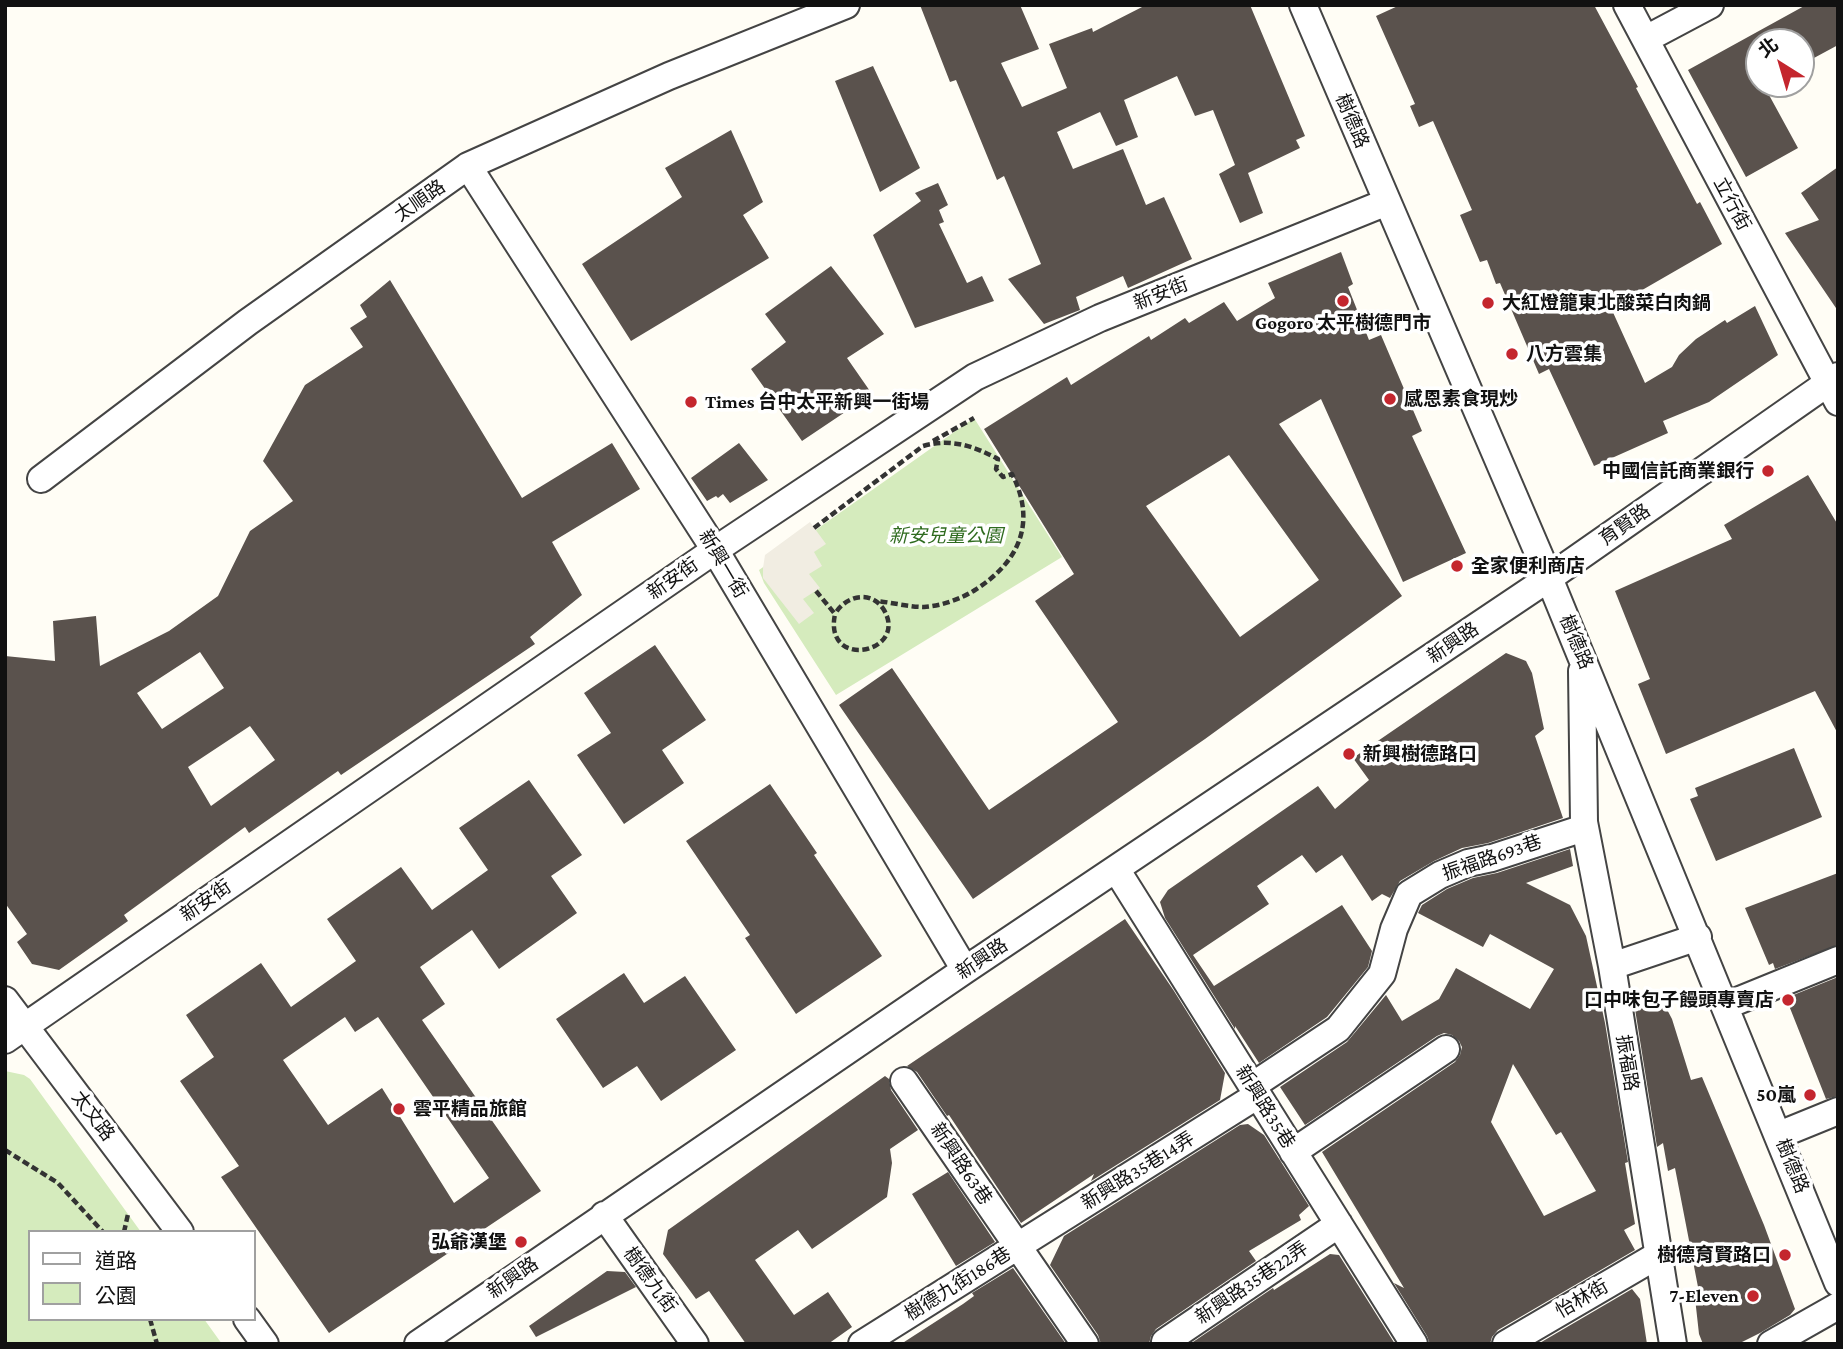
<!DOCTYPE html>
<meta charset="utf-8">
<style>
body{margin:0}
#map{position:relative;width:1843px;height:1349px;overflow:hidden;background:#fffdf5;font-family:"Crimson Pro","Noto Sans TC",serif}
canvas{display:block}
.frame{position:absolute;inset:0;border:7px solid #111;pointer-events:none}
.legend{position:absolute;left:28px;top:1230px;width:228px;height:91px;box-sizing:border-box;background:#fff;border:2px solid #a0a0a0;margin:0;padding:9px 12px;list-style:none;font-size:21px;color:#111}
.legend li{display:flex;align-items:center;gap:14px;height:35px}
.legend b{width:35px;border:2px solid #a0a0a0}
.north{position:absolute;left:1745px;top:28px;width:70px;height:70px;box-sizing:border-box;background:#fff;border:2px solid #a0a0a0;border-radius:50%;rotate:323deg;font-size:19px;font-weight:700;line-height:28px;text-align:center;color:#111}
.north::after{content:'';display:block;margin:auto;width:24px;height:32px;background:#c4262e;clip-path:polygon(50% 0,100% 100%,50% 72%,0 100%)}
</style>
<div id="map">
<canvas width="1843" height="1349"></canvas>
<div class="frame"></div>
<ul class="legend">
<li><b style="height:9px;background:#fff"></b>道路</li>
<li><b style="height:19px;background:#d5ebbd"></b>公園</li>
</ul>
<div class="north">北</div>
</div>
<script>
const ctx = document.querySelector('canvas').getContext('2d');
ctx.lineJoin = 'round';
function paint(path, color) { ctx.fillStyle = color; ctx.fill(path, 'evenodd'); }
function stroke(path, color, width, dash) { ctx.strokeStyle = color; ctx.lineWidth = width; ctx.lineCap = dash ? 'butt' : 'round'; ctx.setLineDash(dash || []); ctx.stroke(path); }
function drawText(font, color, halo, rows, align = 'center') {
  ctx.font = font + ' "Crimson Pro","Noto Sans TC",serif'; ctx.lineWidth = 7; ctx.setLineDash([]); ctx.textBaseline = 'middle'; ctx.strokeStyle = halo; ctx.fillStyle = color; for (const [text, x, y, turn = 0] of rows) {
    ctx.save(); ctx.translate(x, y); ctx.rotate((+turn || 0) * Math.PI / 180); ctx.textAlign = isNaN(turn) ? turn : align; if (halo) ctx.strokeText(text, 0, 0); ctx.fillText(text, 0, 0); ctx.restore();
  }
}
paint(new Path2D(`
 M974,418L1062,557L836,695L764,583L759,570Z
 M5,1071L24,1075L30,1079L141,1232H30V1319H204L222,1344H5Z`), '#d5ebbd');
paint(new Path2D(`
 M810,522L826,544L814,552L822,566L809,574L820,588L803,599L814,613L799,624L763,578V568L765,555Z`), '#f1ede2');
paint(new Path2D(`
 M920,5H1020L1039,49L1001,63L1022,107L1067,88L1049,44L1092,28L1093,32L1146,5H1250L1305,136L1296,140L1300,148L1248,173L1263,213L1240,223L1219,174L1235,165L1213,110L1195,116L1177,76L1124,100L1138,137L1116,146L1100,112L1057,132L1073,169L1123,149L1146,205L1164,197L1192,259L1128,288L1123,276L1076,297L1080,310L1044,324L1008,279L1041,264L1004,176L997,180L956,80L950,82Z
 M1400,5H1594L1638,87L1636,88L1697,204L1700,202L1722,244L1611,308L1645,383L1672,367L1679,355L1696,339L1725,320L1727,323L1755,306L1778,355L1709,402L1663,421L1668,433L1594,466L1549,369L1539,374L1500,283L1496,284L1487,260L1480,262L1460,215L1472,210L1433,121L1419,127L1410,106L1415,104L1376,16Z
 M1806,5H1838V45L1801,65V42H1759V84H1763L1798,148L1746,177L1688,70Z
 M873,66L920,168L880,192L835,81Z
 M731,130L763,202L743,215L769,258L631,341L582,264L682,197L665,168Z
 M1838,167V311L1785,233L1819,220L1801,193Z
 M938,183L948,205L939,210L944,222L939,224L967,283L982,276L994,301L915,328L873,235L921,201L915,193Z
 M1341,252L1353,284L1348,287L1369,340L1381,335L1422,431L1412,436L1466,553L1403,582L1321,399L1279,424L1402,596L1205,739L973,899L839,705L892,668L989,810L1118,722L1035,601L1074,574L984,429L1067,377L1071,385L1149,336L1151,340L1185,318L1189,323L1224,302L1237,321L1275,298L1268,283ZM1229,455L1319,580L1240,637L1146,506Z
 M831,266L884,334L847,358L872,394L802,441L751,369L786,342L765,314Z
 M390,280L522,498L612,443L640,489L552,542L582,595L530,637L535,644L341,775L338,771L249,833L245,827L124,915L128,921L59,970L32,964L17,942L27,934L5,903V656L55,661L53,621L96,616L100,666L169,631L218,596L250,531L293,501L263,461L305,385L363,347L350,328L367,317L360,305ZM200,652L224,688L162,729L137,693ZM250,726L275,760L211,806L188,767Z
 M739,443L768,480L730,503L723,494L718,498L716,496L707,501L691,478Z
 M1808,475L1838,525V734L1815,691L1666,754L1638,684L1650,679L1615,591L1732,539L1724,525Z
 M655,645L706,720L662,750L684,783L624,824L577,755L611,733L584,693Z
 M1506,653L1526,661L1532,673L1544,729L1535,736L1563,818L1488,843L1462,848L1434,861L1400,881L1390,898L1382,894L1372,901L1342,855L1316,873L1302,855L1257,886L1269,904L1193,955L1214,986L1342,905L1372,951L1368,967L1327,1017L1259,1063L1235,1026V1029L1165,918L1160,902L1168,890L1318,786L1335,809L1369,780L1353,758Z
 M1794,748L1822,817L1716,861L1690,799L1698,796L1695,788Z
 M529,780L582,855L551,876L577,913L499,969L472,930L420,967L445,1004L422,1020L541,1191L329,1333L221,1177L239,1166L180,1081L214,1057L186,1015L261,963L291,1007L356,961L327,919L401,867L432,910L488,870L459,828ZM345,1017L355,1032L378,1017L489,1178L454,1203L382,1088L328,1125L283,1060Z
 M770,784L817,853L814,855L882,956L796,1014L745,938L750,935L686,841Z
 M1570,849L1573,866L1526,883L1570,905L1586,936L1605,1023L1628,1162L1625,1163L1635,1224L1624,1230L1635,1250L1498,1330L1492,1337L1490,1344H1430L1427,1336L1394,1283L1404,1288L1322,1152L1455,1062L1460,1055L1462,1047L1459,1041L1452,1035L1444,1033L1437,1036L1305,1125L1280,1087L1347,1042L1386,995L1402,1021L1439,999L1456,968L1530,1009L1554,969L1490,934L1483,947L1418,913L1422,905L1447,889L1473,878L1497,873ZM1513,1064L1556,1135L1561,1132L1596,1191L1544,1216L1491,1122Z
 M1838,873V945L1775,969L1773,963L1769,965L1745,908Z
 M1125,919L1174,991L1225,1073L1220,1100L1091,1181L1094,1174L1021,1223L949,1115L947,1116L917,1072L907,1066Z
 M624,973L644,1003L685,976L736,1050L661,1101L637,1066L603,1088L556,1019Z
 M1838,977V1096L1826,1099L1786,998Z
 M1661,998L1672,1019L1691,1080L1702,1077L1764,1225L1795,1309L1790,1315L1760,1333L1738,1344H1703L1699,1334L1694,1289L1698,1287L1675,1168L1668,1171L1663,1143L1657,1147L1635,1009Z
 M885,1076L889,1079L891,1090L918,1130L890,1149L892,1163L887,1197L812,1249L798,1230L755,1260L794,1315L828,1292L852,1327L828,1344H746L709,1291L696,1299L663,1254L668,1230Z
 M1248,1124L1264,1135L1309,1206L1299,1215L1301,1220L1249,1251L1256,1261L1156,1329L1151,1336L1149,1344H1101L1098,1335L1050,1265L1064,1236L1240,1125Z
 M948,1172L995,1242L956,1266L912,1194Z
 M1330,1254L1339,1255L1395,1344H1190L1273,1288L1274,1290Z
 M1013,1268L1066,1344H901L963,1304L974,1296L972,1293Z
 M607,1271L625,1272L636,1287L536,1337L529,1326Z
 M1632,1289L1640,1299L1647,1344H1538Z`), '#5a524d');
const minor = new Path2D(`
 M1303,5L1549,578L1838,1283
 M1627,5L1838,402
 M1646,39L1710,5
 M468,166L715,550L965,970
 M41,479L248,322L468,166L669,76L846,5
 M1582,671L1584,822L1612,966L1673,1344
 M1116,869L1414,1344
 M1612,966L1698,937
 M5,1000L180,1232
 M1725,1006L1838,960
 M5,1040L715,550L975,377L1100,318L1387,202
 M904,1081L1085,1344
 M1252,1086L1338,1029L1382,974L1394,929L1409,894L1440,875L1468,863L1492,858L1584,828
 M1779,1135L1838,1111
 M1293,1152L1446,1049
 M604,1215L695,1344
 M247,1319L265,1344
 M1165,1342L1339,1224
 M418,1344L965,970L1549,578L1838,376
 M862,1344L1258,1095
 M1506,1344L1658,1255
 M1771,1344L1838,1306`);
stroke(minor, '#444', 30);
stroke(new Path2D(`
 M933,441L974,418
 M814,528L923,446C950,438 974,446 998,459L996,469L1003,477L1012,474C1037,523 1019,562 975,590C961,599 941,606 924,607C908,607 891,602 875,601
 M816,591L835,614C823,671 909,653 884,610C871,589 845,596 835,614
 M5,1150L58,1183L103,1232
 M124,1232L128,1214
 M150,1319L157,1344`), '#333', 4.5, [7, 3.5]);
stroke(minor, '#fff', 26);
for (const [x, y, r, color] of [
 [1343,301,7,"#c4262e"],
 [1488,303,7,"#c4262e"],
 [1512,354,7,"#c4262e"],
 [1390,399,7,"#c4262e"],
 [691,402,7,"#c4262e"],
 [1768,471,7,"#c4262e"],
 [1457,566,7,"#c4262e"],
 [1349,754,7,"#c4262e"],
 [1788,1000,7,"#c4262e"],
 [1810,1095,7,"#c4262e"],
 [399,1109,7,"#c4262e"],
 [521,1242,7,"#c4262e"],
 [1785,1255,7,"#c4262e"],
 [1753,1296,7,"#c4262e"]
]) { const dot = new Path2D(); dot.arc(x, y, r, 0, 2 * Math.PI); ctx.fillStyle = color; ctx.fill(dot); stroke(dot, '#fff', 2.5); }
drawText('19px', '#111', '#fff', [
 ["樹德路",1352,121,67],
 ["太順路",420,201,-35],
 ["立行街",1732,204,62],
 ["新安街",1161,294,-22],
 ["育賢路",1625,525,-35],
 ["新興一街",723,564,59],
 ["新安街",673,579,-35],
 ["樹德路",1576,642,67],
 ["新興路",1453,643,-34],
 ["振福路693巷",1492,858,-19],
 ["新安街",206,901,-35],
 ["新興路",982,959,-34],
 ["振福路",1627,1063,81],
 ["新興路35巷",1265,1107,58],
 ["太文路",93,1116,53],
 ["新興路63巷",961,1164,56],
 ["樹德路",1792,1166,68],
 ["新興路35巷14弄",1138,1171,-32],
 ["新興路",513,1278,-35],
 ["樹德九街",650,1280,54],
 ["新興路35巷22弄",1252,1283,-34],
 ["樹德九街186巷",958,1284,-32],
 ["怡林街",1582,1299,-30]
]);
drawText('bold 19px', '#111', '#fff', [
 ["大紅燈籠東北酸菜白肉鍋",1502,303],
 ["Gogoro 太平樹德門市",1343,323,"center"],
 ["八方雲集",1526,354],
 ["感恩素食現炒",1404,399],
 ["Times 台中太平新興一街場",705,402],
 ["中國信託商業銀行",1754,471,"right"],
 ["全家便利商店",1471,566],
 ["新興樹德路口",1363,754],
 ["口中味包子饅頭專賣店",1774,1000,"right"],
 ["50嵐",1796,1095,"right"],
 ["雲平精品旅館",413,1109],
 ["弘爺漢堡",507,1242,"right"],
 ["樹德育賢路口",1771,1255,"right"],
 ["7-Eleven",1739,1296,"right"]
], 'left');
drawText('italic 19px', '#2f6b1f', '#fff', [
 ["新安兒童公園",946,536]
]);
</script>
